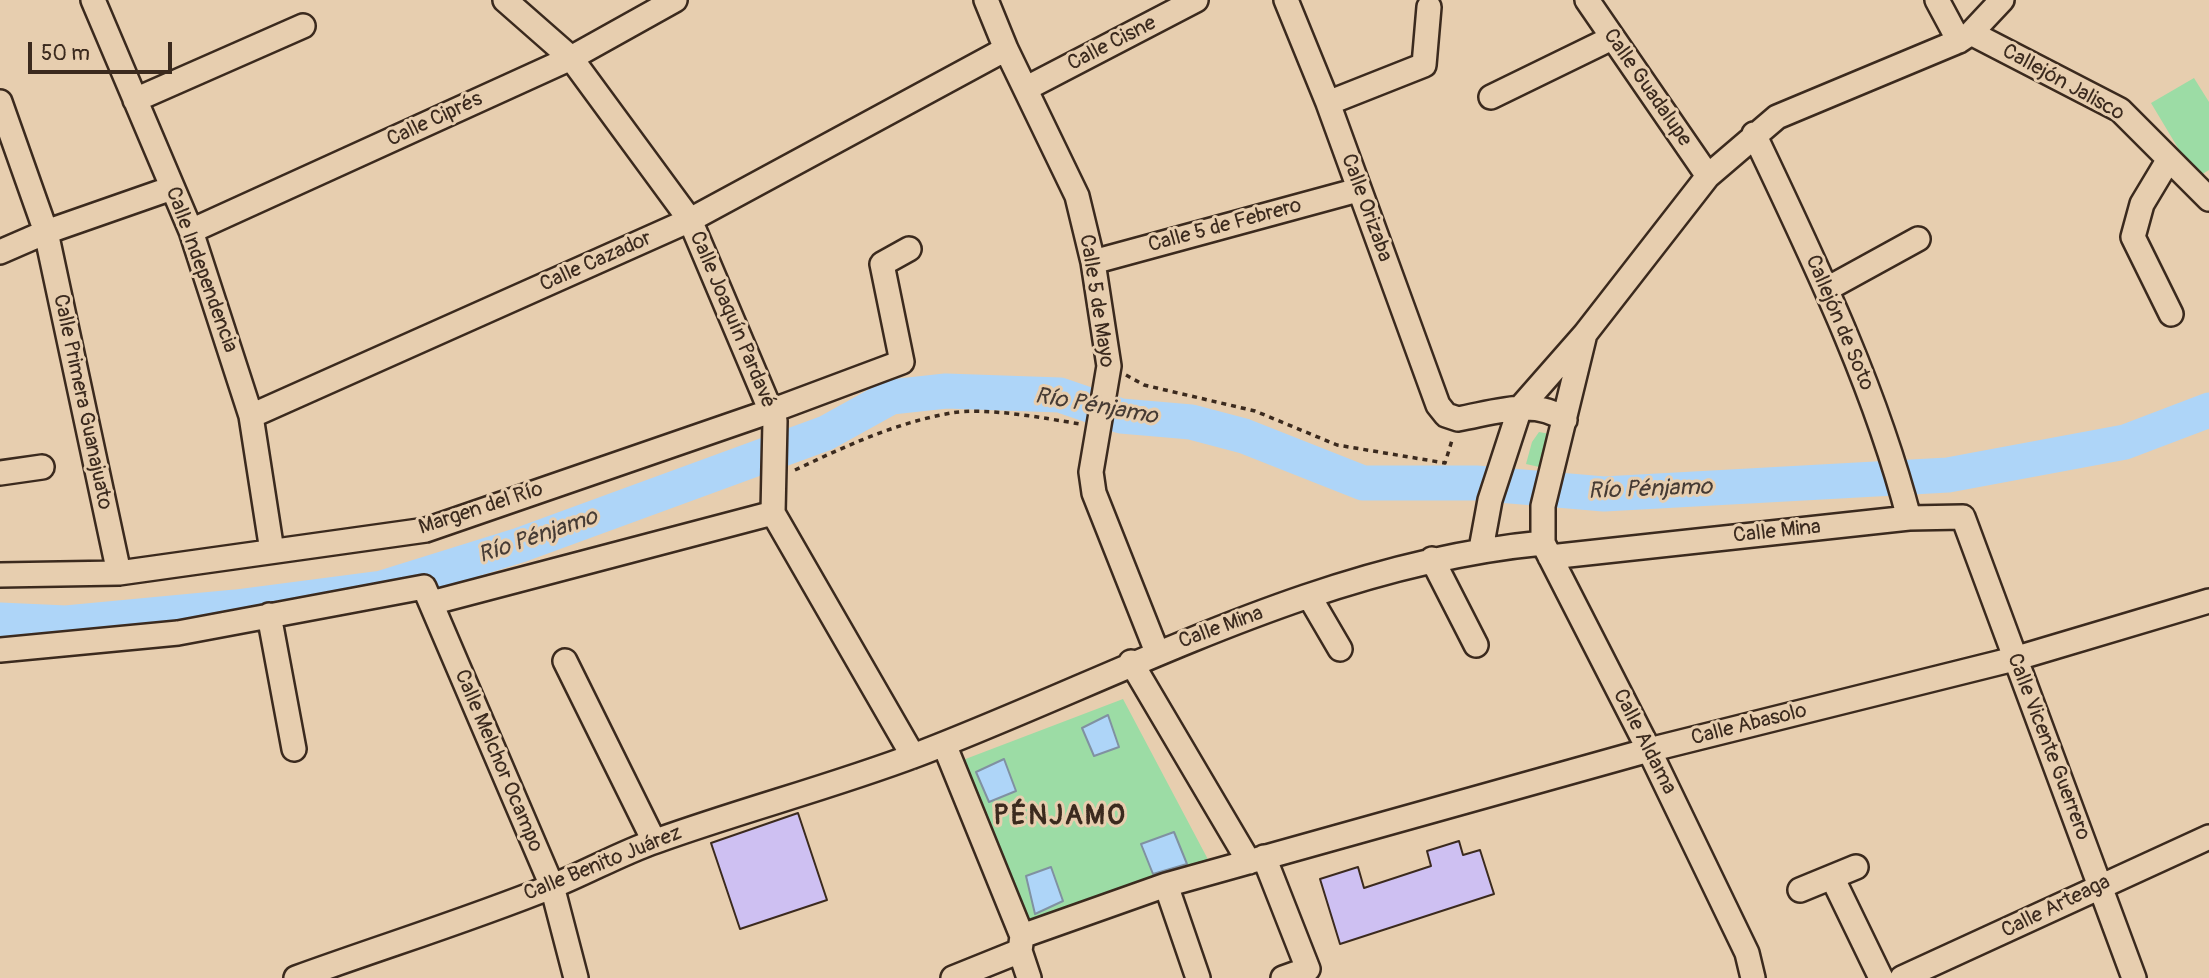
<!DOCTYPE html>
<meta charset="utf-8">
<style>
body{margin:0}
#map{position:relative;width:2209px;height:978px;overflow:hidden;background:#e7ceaf;font-family:Pangolin,sans-serif}
canvas{display:block}
.scale{position:absolute;left:28px;top:42px;width:144px;height:32px;box-sizing:border-box;border:4px solid #3b2a1e;border-top:0;padding-left:9px;font-size:21px;line-height:24px;white-space:nowrap;color:#3b2a1e;-webkit-text-stroke:5px #e7ceaf;paint-order:stroke}
</style>
<div id="map">
<canvas width="2209" height="978"></canvas>
<div class="scale">50 m</div>
</div>
<script>
const ctx = document.querySelector('canvas').getContext('2d');
ctx.lineJoin = 'round';
function paint(path, color) { ctx.fillStyle = color; ctx.fill(path, 'evenodd'); }
function stroke(path, color, width, dash) { ctx.strokeStyle = color; ctx.lineWidth = width; ctx.lineCap = dash ? 'butt' : 'round'; ctx.setLineDash(dash || []); ctx.stroke(path); }
function drawText(font, color, halo, rows, align = 'center') {
  ctx.font = font + ' Pangolin,sans-serif'; ctx.lineWidth = 6; ctx.setLineDash([]); ctx.textBaseline = 'middle'; ctx.strokeStyle = halo; ctx.fillStyle = color; for (const [text, x, y, turn = 0] of rows) {
    ctx.save(); ctx.translate(x, y); ctx.rotate((+turn || 0) * Math.PI / 180); ctx.textAlign = isNaN(turn) ? turn : align; if (halo) ctx.strokeText(text, 0, 0); ctx.fillText(text, 0, 0); ctx.restore();
  }
}
paint(new Path2D(`
 M2194,78L2209,102V170L2196,178L2151,103Z
 M1539,432L1550,434L1548,469L1526,464L1532,442Z
 M1123,699L1212,867L1027,932L955,763Z`), '#9cdca5');
const water = new Path2D(`
 M1108,715L1119,747L1094,756L1082,728Z
 M1004,759L1016,791L989,802L976,772Z
 M1174,832L1187,864L1153,874L1141,844Z
 M1051,867L1063,901L1035,914L1026,876Z`);
paint(water, '#aed5f8');
stroke(water, '#8091a1', 2);
stroke(new Path2D(`
 M0,620L66,623L236,607L382,588L520,545L826,433L891,397L946,391L1060,395L1121,416L1191,422L1244,436L1363,483H1476L1604,494L1948,475L2125,442L2209,410`), '#aed5f8', 35);
const building = new Path2D(`
 M798,813L827,900L740,929L711,843Z
 M1459,841L1463,855L1480,850L1494,894L1340,944L1320,879L1358,867L1364,888L1431,866L1427,851Z`);
paint(building, '#cec0f2');
stroke(building, '#3b2a1e', 2);
const minor = new Path2D(`
 M93,0L191,231L251,416L272,551
 M505,0L571,58L690,220L775,421L773,513L913,756
 M986,0L1006,49L1077,196L1093,262L1109,366L1091,472L1094,493L1157,652
 M1286,0L1328,103L1438,405L1446,415L1458,419C1493,413 1535,397 1565,420
 M1587,0L1708,176
 M1937,0L1959,41
 M1971,33L2120,110L2209,199
 M1027,88L1196,0
 M1491,97L1612,38
 M135,100L303,26
 M0,102L46,232L119,573
 M1328,103L1424,65L1429,7
 M1754,134C1813,259 1874,383 1909,518
 M2169,159L2142,204L2133,237L2171,314
 M191,231L571,58L675,0
 M0,252L46,232L172,188
 M1093,262L1358,190
 M1827,289L1918,239
 M1584,338L1543,506V543L1649,750L1747,953L1753,978
 M251,416L690,220L1006,49
 M0,473L42,467
 M1481,549L1490,500L1520,408L1585,334L1708,176L1777,117L1959,41L1971,33L2002,0
 M1550,557L1909,518L1963,517L2134,978
 M1432,559L1476,645
 M0,575L119,573L426,530L771,411L902,362L882,264L909,249
 M1309,596L1340,649
 M431,603L773,513
 M269,615L294,749
 M0,650L178,633L424,587L552,886L576,978
 M565,661L654,841
 M1131,662L1249,862
 M944,744L1022,936L1020,951L1029,978
 M1264,857L1308,969L1283,978
 M1832,877L1881,978
 M1166,885L1198,978
 M1800,890L1856,867
 M1022,936L1166,885L1649,750L2014,659L2209,601
 M296,978C381,947 469,920 553,886C588,872 621,853 656,841C742,810 831,787 916,755C1122,676 1320,564 1543,543
 M953,978L1020,951
 M1902,978L2209,837`);
stroke(minor, '#3b2a1e', 28);
stroke(new Path2D(`
 M1126,375L1144,385L1255,411L1337,445L1445,463L1453,437
 M795,470C846,446 895,423 951,413C986,407 1044,418 1080,424`), '#3b2a1e', 3.5, [5, 5]);
stroke(minor, '#e7ceaf', 23);
drawText('21px', '#3b2a1e', '#e7ceaf', [
 ["Calle Cisne",1112,44,-27],
 ["Callejón Jalisco",2063,83,29],
 ["Calle Guadalupe",1647,88,55],
 ["Calle Ciprés",435,120,-25],
 ["Calle Orizaba",1366,208,70],
 ["Calle 5 de Febrero",1225,226,-15],
 ["Calle Cazador",596,262,-24],
 ["Calle Independencia",201,270,70],
 ["Calle 5 de Mayo",1096,301,81],
 ["Calle Joaquín Pardavé",732,320,67],
 ["Callejón de Soto",1839,323,67],
 ["Calle Primera Guanajuato",82,402,78],
 ["Margen del Río",481,509,-18],
 ["Calle Mina",1777,532,-6],
 ["Calle Mina",1221,628,-20],
 ["Calle Abasolo",1749,725,-14],
 ["Calle Aldama",1644,742,63],
 ["Calle Vicente Guerrero",2048,747,69],
 ["Calle Melchor Ocampo",498,761,67],
 ["Calle Benito Juárez",603,864,-22],
 ["Calle Arteaga",2056,907,-26]
]);
drawText('italic 23px', '#463b34', '#e7ceaf', [
 ["Río Pénjamo",1096,407,10],
 ["Río Pénjamo",1650,490,-2],
 ["Río Pénjamo",538,537,-19]
]);
ctx.letterSpacing = '2px';
drawText('bold 28px', '#3b2a1e', '#e7ceaf', [
 ["PÉNJAMO",1060,817]
]);
ctx.letterSpacing = '0px';
</script>
